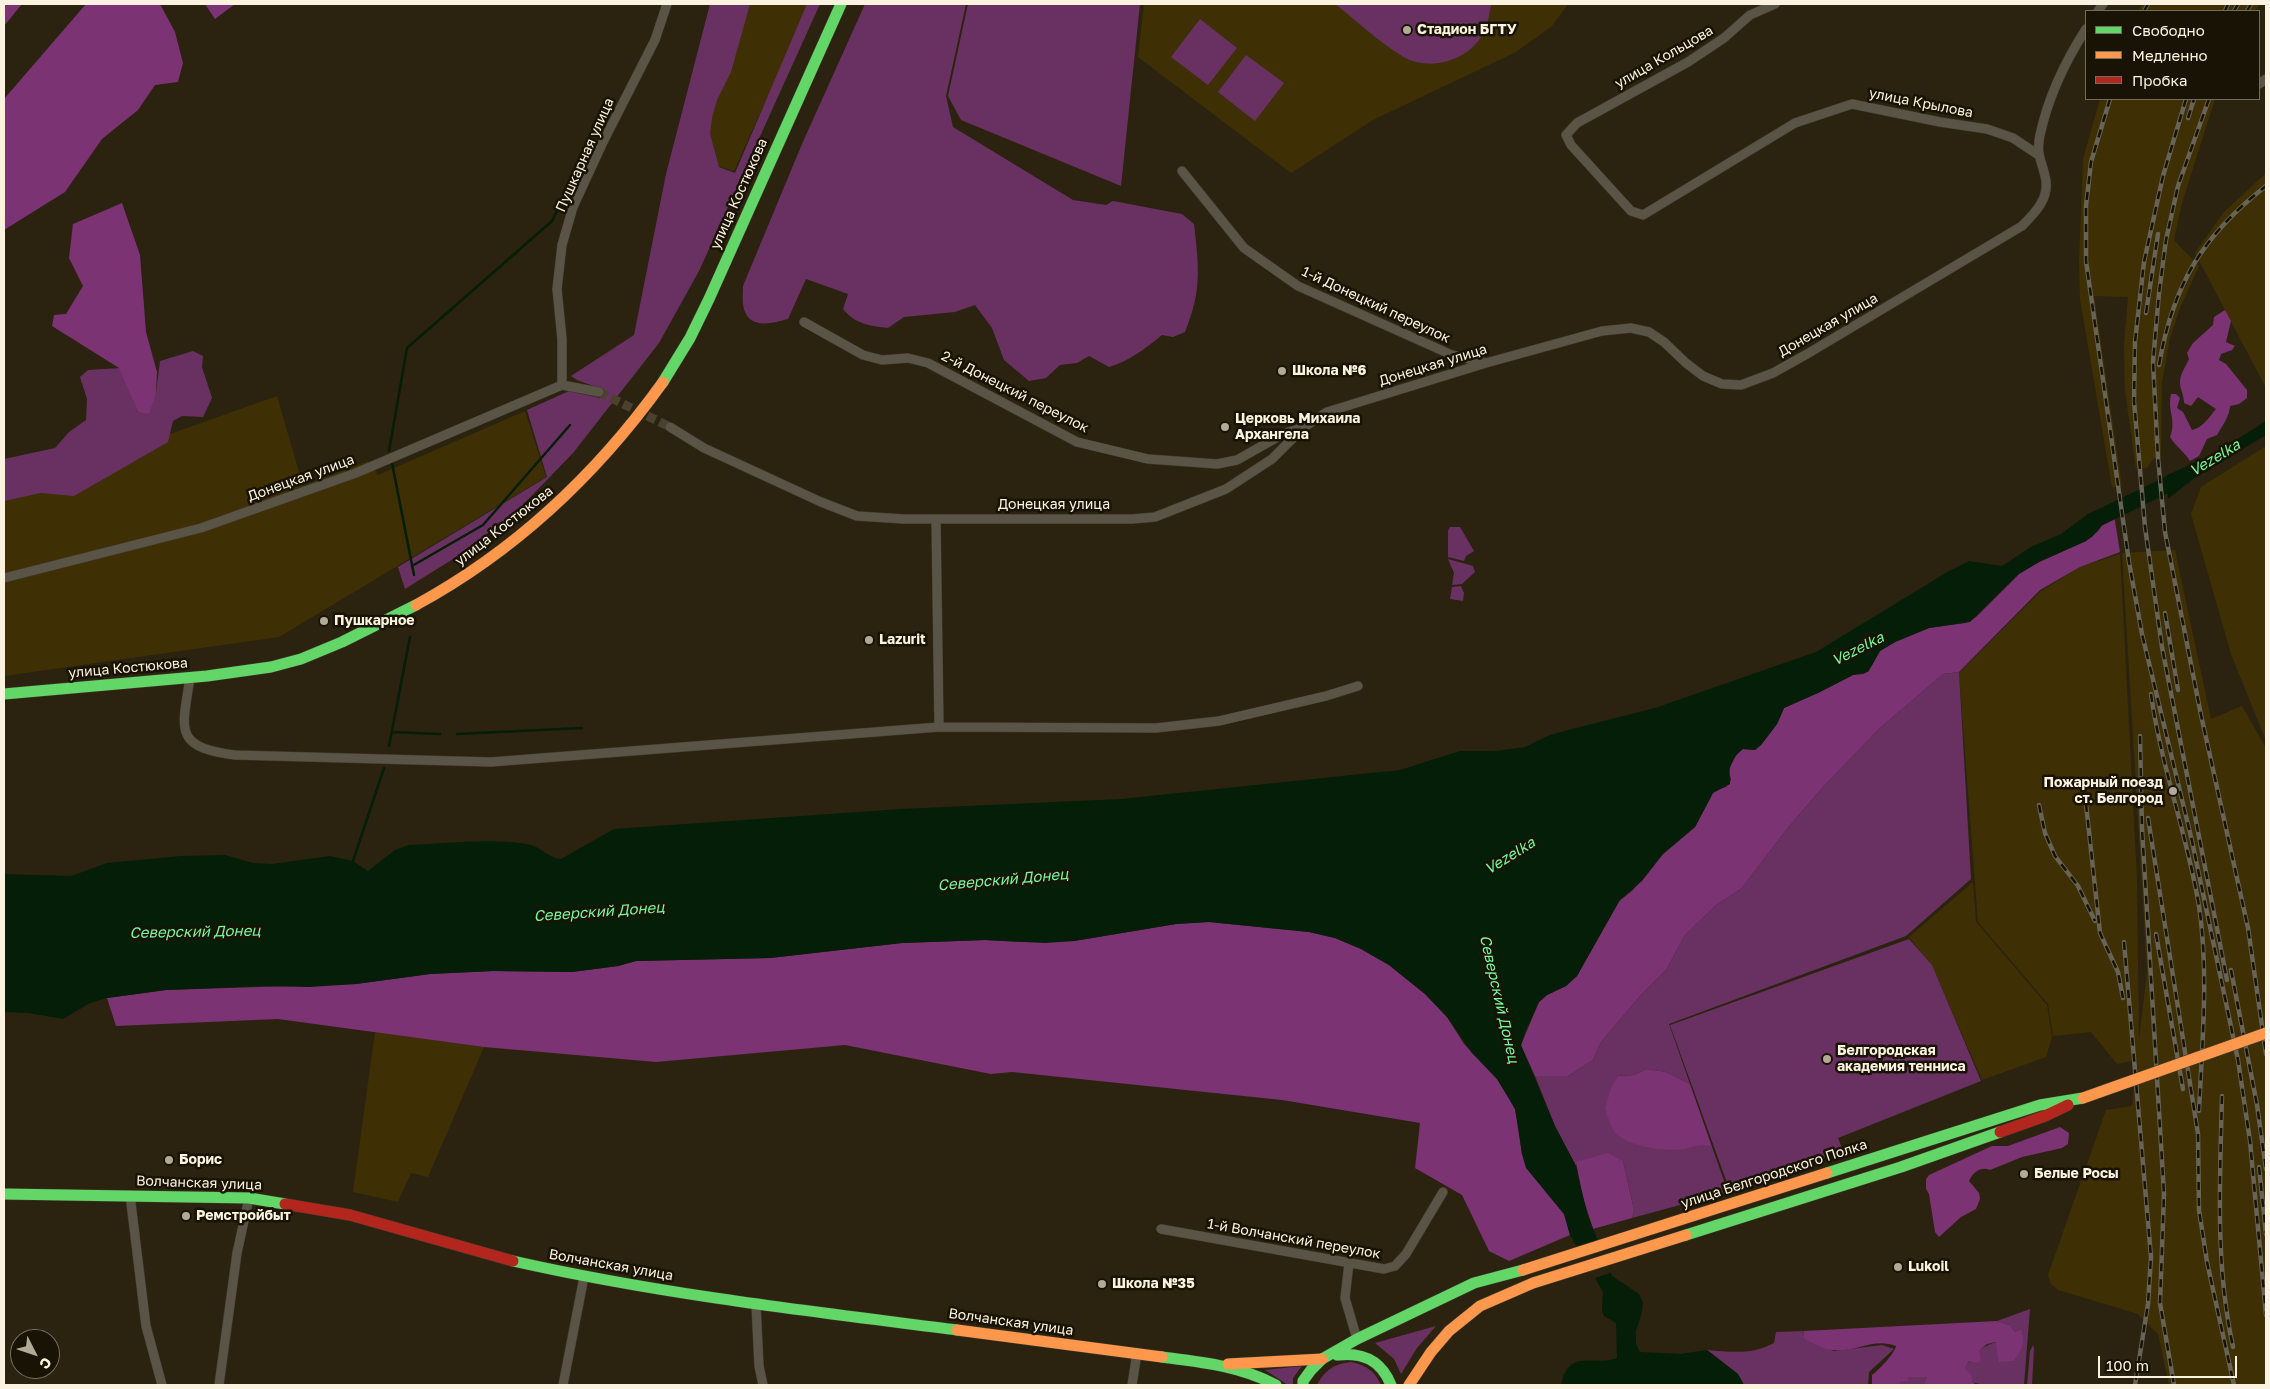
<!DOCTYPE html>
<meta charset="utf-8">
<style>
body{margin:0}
#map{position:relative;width:2270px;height:1389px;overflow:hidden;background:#2b230f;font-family:"Golos Text",sans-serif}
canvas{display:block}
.frame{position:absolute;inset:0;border:5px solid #fbf3df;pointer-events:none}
.legend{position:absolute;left:2085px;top:10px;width:175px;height:90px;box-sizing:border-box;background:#181305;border:1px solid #736d5c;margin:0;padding:6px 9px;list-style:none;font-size:15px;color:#fbf3df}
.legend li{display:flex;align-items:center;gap:10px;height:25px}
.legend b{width:25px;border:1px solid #736d5c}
.north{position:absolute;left:10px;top:1329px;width:50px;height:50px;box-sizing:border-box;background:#181305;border:1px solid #736d5c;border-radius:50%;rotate:131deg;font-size:14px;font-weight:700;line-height:20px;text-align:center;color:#fbf3df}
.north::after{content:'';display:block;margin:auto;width:18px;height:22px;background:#b2aa96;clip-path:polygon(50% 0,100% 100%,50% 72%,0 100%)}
.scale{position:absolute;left:2098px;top:1356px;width:139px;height:22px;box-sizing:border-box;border:2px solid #fbf3df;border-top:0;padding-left:6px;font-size:15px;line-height:18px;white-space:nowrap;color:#fbf3df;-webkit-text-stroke:4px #181305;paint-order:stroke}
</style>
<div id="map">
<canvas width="2270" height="1389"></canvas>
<div class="frame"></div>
<ul class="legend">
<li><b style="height:6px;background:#63d668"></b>Свободно</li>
<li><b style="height:6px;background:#ff974d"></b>Медленно</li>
<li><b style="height:6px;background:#b3261e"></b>Пробка</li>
</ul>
<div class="north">С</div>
<div class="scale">100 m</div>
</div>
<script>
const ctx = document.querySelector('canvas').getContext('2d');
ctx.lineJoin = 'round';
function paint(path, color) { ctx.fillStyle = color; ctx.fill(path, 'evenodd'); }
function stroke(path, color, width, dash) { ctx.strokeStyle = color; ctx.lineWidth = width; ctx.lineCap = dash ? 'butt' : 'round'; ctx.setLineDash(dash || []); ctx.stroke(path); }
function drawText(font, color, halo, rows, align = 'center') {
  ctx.font = font + ' "Golos Text",sans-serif'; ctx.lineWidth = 5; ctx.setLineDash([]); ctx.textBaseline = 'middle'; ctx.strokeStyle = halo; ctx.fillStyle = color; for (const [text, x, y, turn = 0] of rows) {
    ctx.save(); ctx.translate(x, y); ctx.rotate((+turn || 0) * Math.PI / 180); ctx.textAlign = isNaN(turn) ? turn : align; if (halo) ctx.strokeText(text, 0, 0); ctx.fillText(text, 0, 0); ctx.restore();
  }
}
paint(new Path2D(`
 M741,4H809L734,171L715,165L703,140Z
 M1144,4H1568L1552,26L1516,52L1373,120L1291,173L1138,57Z
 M2142,4H2260L2255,11H2138Z
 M2100,99H2215L2182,203L2174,240L2199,266L2180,308L2170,338L2162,382L2161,458H2154L2147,468L2136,469L2125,391L2124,345L2128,297L2094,296L2122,486L2112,487L2080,299L2079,261L2083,159Z
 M2266,173V388L2195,253L2223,213Z
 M277,396L303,486L368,461L378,475L525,411L546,477L279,637L4,676V493Z
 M2266,446V741L2231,654L2191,514L2201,487Z
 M2175,550L2211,719L2242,706L2266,748V1385H2169L2158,1334L2138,1314L2058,1290L2051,1284L2048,1275L2106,1110L2132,1106L2137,1060L2117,1064L2091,1032L2053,1036L2048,1004L1978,922L1959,673L2041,591L2080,567L2120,554L2137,879L2139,1040L2147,971L2122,553Z
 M1973,882L1976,922L2047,1005L2052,1037L2046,1057L1982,1080L1932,966L1909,937Z
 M375,1032L484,1047L428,1177L411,1173L398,1202L353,1192Z`), '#3e3004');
paint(new Path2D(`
 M710,4H750L731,72L717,100L712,118L710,134L719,167L735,173L807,4H820L699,271L659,343L573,453L514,514L453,559L405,589L398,567L547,477L527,410L569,391L600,398L604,390L577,380L571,376L634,335L666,174Z
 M865,4H966L946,96L953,127L1073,200L1106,205L1113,201L1182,214L1194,224C1199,268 1202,290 1185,332L1173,337L1162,335C1145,349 1129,361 1109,367L1089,356L1077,363L1060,365L1046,378L1029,381L1004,360L992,328L975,305L955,312L904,317L888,328C870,326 855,324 843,309L848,294L806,279L788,319C773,323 750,330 744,309C742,303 743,292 743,286L802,144Z
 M968,4H1140L1121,186L961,120L948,96Z
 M1335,4H1491C1489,17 1487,30 1479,40C1462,63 1426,71 1402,56C1379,42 1357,21 1335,4Z
 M1200,19L1237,48L1208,85L1171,57Z
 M1246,55L1284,83L1255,121L1218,92Z
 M193,351L203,356L202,367L212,398L203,417L182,416L173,421L168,442L74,496L41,493L4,501V459L55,448L69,432L86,420L87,399L80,377L88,370L120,368L138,412L156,393L160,361Z
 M1450,527H1460L1474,551L1466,556L1464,561L1448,557V531Z
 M1448,559L1473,566L1475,572L1462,584L1452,585L1454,573Z
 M1461,586L1464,593L1463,601L1450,599L1452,587Z
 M1959,672L1971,879L1906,936L1669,1024L1690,1084L1666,1072L1647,1069L1634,1075L1618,1076L1685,1149L1703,1144L1712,1147L1728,1192L1632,1218L1634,1210L1623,1161L1577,1162L1576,1166L1555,1126L1535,1076H1568L1593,1060L1601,1042L1640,996L1666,970L1685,935L1715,906L1742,888L1786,830L1822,788L1880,728L1943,674Z
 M1909,939L1932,965L1981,1081L1838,1138L1843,1151L1730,1191L1670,1025Z
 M2030,1309L2024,1385C2015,1385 1978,1386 1973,1382C1969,1379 1967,1372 1965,1368C1972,1355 1983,1345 1997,1342L1998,1362L2021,1329L2015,1332L2010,1325L1997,1321Z
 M1436,1326L1417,1348L1401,1374L1394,1359L1375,1343Z
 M1804,1331L1803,1338L1834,1351L1882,1345L1894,1349L1869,1372L1868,1385H1744L1738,1374L1707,1350C1732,1352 1752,1355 1774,1343L1776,1332Z
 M2033,1345L2034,1349L2032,1385H2027L2030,1351Z
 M1351,1362C1366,1365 1375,1371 1381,1385H1317C1325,1370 1334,1364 1351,1362Z
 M1302,1366L1293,1378V1385H1288L1265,1370Z
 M1927,1374L1931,1385H1896L1906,1376Z`), '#683161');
paint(new Path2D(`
 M4,4H22L4,26Z
 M86,4H160L175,32L183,63L178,82L155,85L138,110L102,139L65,192L4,230V99Z
 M205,4H235L215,19Z
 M122,203L140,255L146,332L157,372L156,393L149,414L138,412L119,368L52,326L54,315L66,314L83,286L69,258L73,224Z
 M2225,310L2231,321L2226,342L2235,346L2232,350L2221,354L2219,360L2226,364L2247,390V398L2239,404L2230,406C2230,415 2222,427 2217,435L2207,439L2199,456L2190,461C2184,451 2176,447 2170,437C2177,419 2167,413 2171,394H2176L2180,398L2177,408L2183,412L2192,430C2203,428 2209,417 2216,409L2198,397L2191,406L2184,403C2184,395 2180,390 2180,382C2180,374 2186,366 2189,359L2187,353L2193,343L2213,325L2214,317Z
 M2114,515L2120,552L2080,567L2040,590L1959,672L1943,674L1880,728L1822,788L1786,830L1742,888L1715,906L1685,935L1666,970L1640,996L1601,1042L1593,1060L1568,1076H1535L1521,1045L1539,1002L1547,995L1566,986L1577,976L1618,902L1633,890L1663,854L1695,827L1713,793L1716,790L1726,787L1731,780C1727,767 1733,757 1743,749L1755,750L1761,745L1777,724L1784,708L1820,692L1853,675L1864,674L1871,667L1880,651L1895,642L1929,628L1965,623L1976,617L2019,574L2039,562L2086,541L2098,531L2107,519Z
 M1209,922L1309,932L1335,938L1361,949L1389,965L1425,994L1447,1017L1464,1044L1497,1079L1508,1096L1515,1109L1518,1122L1522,1154L1545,1191L1564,1214L1570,1235L1509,1261L1489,1251L1462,1195L1415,1168L1420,1123L1282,1100L1012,1072L991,1074L845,1045L656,1062L484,1047L278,1019L116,1026L107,998L166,990L356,984L430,974L493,971L572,972L618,966L636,961L770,958L902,943L985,940L1021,942L1074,941L1176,924Z
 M1647,1069L1666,1072L1690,1084L1712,1147C1701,1143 1696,1147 1685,1149C1667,1152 1625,1147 1614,1131C1610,1125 1608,1116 1605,1109L1611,1088L1618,1076L1634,1075Z
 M2060,1127L2069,1133L2068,1144L2062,1148L2022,1157L1990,1170C1981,1166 1973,1172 1969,1181L1979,1193L1980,1199L1976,1209L1961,1217L1939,1237L1935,1232L1929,1194L1926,1189V1179L1929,1175L1992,1146H2008Z
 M1608,1153L1623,1161L1634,1210L1632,1218L1593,1229L1582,1194L1576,1162Z
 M1997,1321L2010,1325L2015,1332L2021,1329C2025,1343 2023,1350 2013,1361L1998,1362L1996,1342L1987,1344L1979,1351L1981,1360L1978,1363L1969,1361L1965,1368L1972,1376V1381L1975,1384L1991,1385H1924L1927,1377H1908V1381H1901L1898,1385H1872V1375C1878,1371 1895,1353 1896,1346C1874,1337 1855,1353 1833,1350C1822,1349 1812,1343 1803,1338L1804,1331Z`), '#7b3374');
paint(new Path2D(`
 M2266,421V435L2193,479L2168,499L2166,476L2217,452Z
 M2111,504L2114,515L2107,519L2093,536L2086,541L2039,562L2019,574L1970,622L1929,628L1895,642L1880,651L1868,672L1853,675L1820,692L1784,708L1777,724L1761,745L1755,750L1743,749L1736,755L1729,769L1730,784L1713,793L1695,827L1663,854L1642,881L1620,900L1577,976L1566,986L1547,995L1539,1002L1525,1032L1521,1045L1522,1048L1555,1126L1576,1166L1587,1213L1612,1276L1639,1294L1643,1302L1642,1312L1636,1331V1344L1640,1352L1680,1354L1707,1350L1738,1374L1744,1385H1561C1569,1347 1594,1367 1617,1358L1616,1323L1604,1316L1602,1311L1603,1292L1570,1235L1564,1214L1526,1168L1522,1154L1515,1109L1497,1079L1472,1053L1447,1017L1425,994L1389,965L1361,949L1335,938L1309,932L1209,922L1176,924L1074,941L1045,943L985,940L902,943L770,958L636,961L618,966L572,972L493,971L430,974L356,984L309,987L264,986L166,990L107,998L90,1003L63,1019L29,1013L4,1012V874L71,876L107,863L181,856L225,855L253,863L272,864L330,856L353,861L368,871L395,850L408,845C447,844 488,838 527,844C540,846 548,858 561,859L614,829L901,809L1121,799L1400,770L1460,751H1495L1525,747L1550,735L1572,729L1655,708L1816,652L1949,571L1969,561L2002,566L2031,547L2061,534L2088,514Z`), '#041e08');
paint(new Path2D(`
 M1600,1239L1613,1272L1592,1279L1574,1247Z`), '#2b230f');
stroke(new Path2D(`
 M389,451L407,348L552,221L583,156
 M392,463L414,575
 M412,566L483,525L570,425
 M392,732L440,734
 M457,734L582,728
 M389,746L410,637
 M352,864L384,768`), '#041e08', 2.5);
stroke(new Path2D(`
 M2095,520L2185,476`), '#041e08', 16);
stroke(new Path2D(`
 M599,392L670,427`), '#4a422e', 9, [9, 4.5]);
const street = new Path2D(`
 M1775,4L1750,15L1724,38L1688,62L1577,123L1566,135L1571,145L1631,211L1643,215L1795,123L1852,104L1940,122L1987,129L2013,138L2037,154
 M2098,11L2103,4
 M2259,84L2266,79
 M1182,171L1244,248L1298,286L1452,355L1486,363
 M804,322L863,355L882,360L908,358L928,363L1077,442L1148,459L1217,464L1237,460L1283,434L1301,428
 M562,385V339L557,289L562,245L573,207L603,142L655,40L667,4
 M670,427L704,448L821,502L857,516L904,519H1132L1155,517L1226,489L1272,459L1304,427L1327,412L1486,363L1602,331L1631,328L1649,332L1664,342L1686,363L1703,376L1722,384L1741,385L1773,373L1807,354L2022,226C2035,213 2051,197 2045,176C2041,158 2036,155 2040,135C2048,98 2066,60 2086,29
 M4,578L201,528L356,473L562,385L599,392
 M190,678C182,730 173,747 235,755L491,762L939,727L936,519
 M939,727L1156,728L1219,721L1326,696L1358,686
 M130,1195L146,1326L162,1385
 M1161,1229L1384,1269L1395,1266L1406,1254L1443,1192
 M1349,1263L1345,1298L1357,1339
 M756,1305L759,1366L763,1385
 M219,1385L237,1253L249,1198
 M563,1385L584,1277
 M1132,1385L1137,1353`);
const fast = new Path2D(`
 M663,382L690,338L709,299L841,4
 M4,694L207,676L271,667L301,659L342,642L416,605
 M1827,1173L2040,1105L2083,1098
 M4,1194L249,1198L285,1204
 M1686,1235L1901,1167L2000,1132
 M513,1261C659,1294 808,1311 957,1330
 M1337,1355C1363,1352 1381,1360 1391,1385
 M1162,1357C1201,1362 1241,1366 1276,1385
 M1303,1385V1381L1311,1370L1322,1359L1357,1339L1474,1283L1523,1270`);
const slow = new Path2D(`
 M416,605C515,551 597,474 663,382
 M1523,1270L1827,1173
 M957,1330L1162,1357
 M1228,1364L1322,1359
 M1409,1385L1431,1352L1449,1331L1480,1306L1533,1283L1686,1235`);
const jam = new Path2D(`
 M2000,1132L2045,1116L2068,1105
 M285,1204L350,1215L513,1261`);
stroke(street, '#413b2e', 10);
stroke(fast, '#413b2e', 12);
stroke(slow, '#413b2e', 12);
stroke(jam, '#413b2e', 12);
stroke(street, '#5a5447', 9);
stroke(fast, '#63d668', 11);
stroke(slow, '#ff974d', 11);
stroke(jam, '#b3261e', 11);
const rail = new Path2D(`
 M2144,11L2148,4
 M2225,11L2228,4
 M2234,11L2238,4
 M2247,11L2251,4
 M2110,99L2091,162L2086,206V261L2129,562L2142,634L2192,841L2238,1060L2250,1141L2266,1315
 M2186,99L2163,176L2144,262L2135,342L2134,401L2145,527L2162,647L2227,980
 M2209,99L2178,186L2166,240L2159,293L2153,362L2158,458L2165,532L2201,715L2248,928L2266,1054
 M2188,118L2194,99
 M2146,313L2158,234
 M2159,365C2173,285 2202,236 2266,186
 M2165,613L2178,690
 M2151,694C2161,766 2187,834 2199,906C2209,973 2202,1044 2199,1111
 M2140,736L2142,829L2164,1194L2160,1303L2174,1385
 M2086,804L2100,933L2118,972L2123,998
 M2039,805L2045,833L2055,856L2078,886L2095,921
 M2148,818L2198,1134L2199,1210L2207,1262L2234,1385
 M2156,934L2183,1089
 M2124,942L2151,1257L2148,1304L2135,1385
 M2231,970L2257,1105L2266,1169
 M2222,1096C2220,1180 2215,1264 2233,1347
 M2259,1167L2266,1234`);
stroke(rail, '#676356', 4.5);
stroke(rail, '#181305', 2.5, [8]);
const slowBridge = new Path2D(`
 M2083,1098L2266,1033`);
stroke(slowBridge, '#413b2e', 12, []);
stroke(slowBridge, '#ff974d', 11);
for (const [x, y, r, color] of [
 [1407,30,5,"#b2aa96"],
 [1282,371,5,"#b2aa96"],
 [1225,427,5,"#b2aa96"],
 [324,621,5,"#b2aa96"],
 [869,640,5,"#b2aa96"],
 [2173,791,5,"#b2aa96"],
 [1827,1059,5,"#b2aa96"],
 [169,1160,5,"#b2aa96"],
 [2024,1174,5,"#b2aa96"],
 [186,1216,5,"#b2aa96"],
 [1898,1267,5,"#b2aa96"],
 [1102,1284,5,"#b2aa96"]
]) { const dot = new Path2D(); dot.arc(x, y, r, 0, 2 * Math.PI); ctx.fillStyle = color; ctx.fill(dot); stroke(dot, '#181305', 2); }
drawText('bold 14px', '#fbf3df', '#181305', [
 ["Стадион БГТУ",1417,30],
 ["Школа №6",1292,371],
 ["Церковь Михаила",1235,419],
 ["Архангела",1235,435],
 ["Пушкарное",334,621],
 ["Lazurit",879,640],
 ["Пожарный поезд",2163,783,"right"],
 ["ст. Белгород",2163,799,"right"],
 ["Белгородская",1837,1051],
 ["академия тенниса",1837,1067],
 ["Борис",179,1160],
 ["Белые Росы",2034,1174],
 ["Ремстройбыт",196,1216],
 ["Lukoil",1908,1267],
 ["Школа №35",1112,1284]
], 'left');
drawText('14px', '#fbf3df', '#181305', [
 ["улица Кольцова",1664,57,-30],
 ["улица Крылова",1921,103,11],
 ["Пушкарная улица",585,155,-66],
 ["улица Костюкова",739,194,-66],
 ["1-й Донецкий переулок",1376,305,25],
 ["Донецкая улица",1828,325,-30],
 ["Донецкая улица",1433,365,-17],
 ["2-й Донецкий переулок",1015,392,27],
 ["Донецкая улица",301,478,-20],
 ["Донецкая улица",1054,505],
 ["улица Костюкова",504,526,-38],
 ["улица Костюкова",128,668,-5],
 ["улица Белгородского Полка",1774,1174,-18],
 ["Волчанская улица",199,1183,2],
 ["1-й Волчанский переулок",1294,1239,10],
 ["Волчанская улица",611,1265,10],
 ["Волчанская улица",1011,1322,8]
]);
drawText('italic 15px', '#74f996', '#181305', [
 ["Vezelka",2215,458,-31],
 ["Vezelka",1858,649,-27],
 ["Vezelka",1510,856,-32],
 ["Северский Донец",1003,880,-5],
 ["Северский Донец",599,912,-4],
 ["Северский Донец",195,932,-1],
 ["Северский Донец",1499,999,77]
]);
</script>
